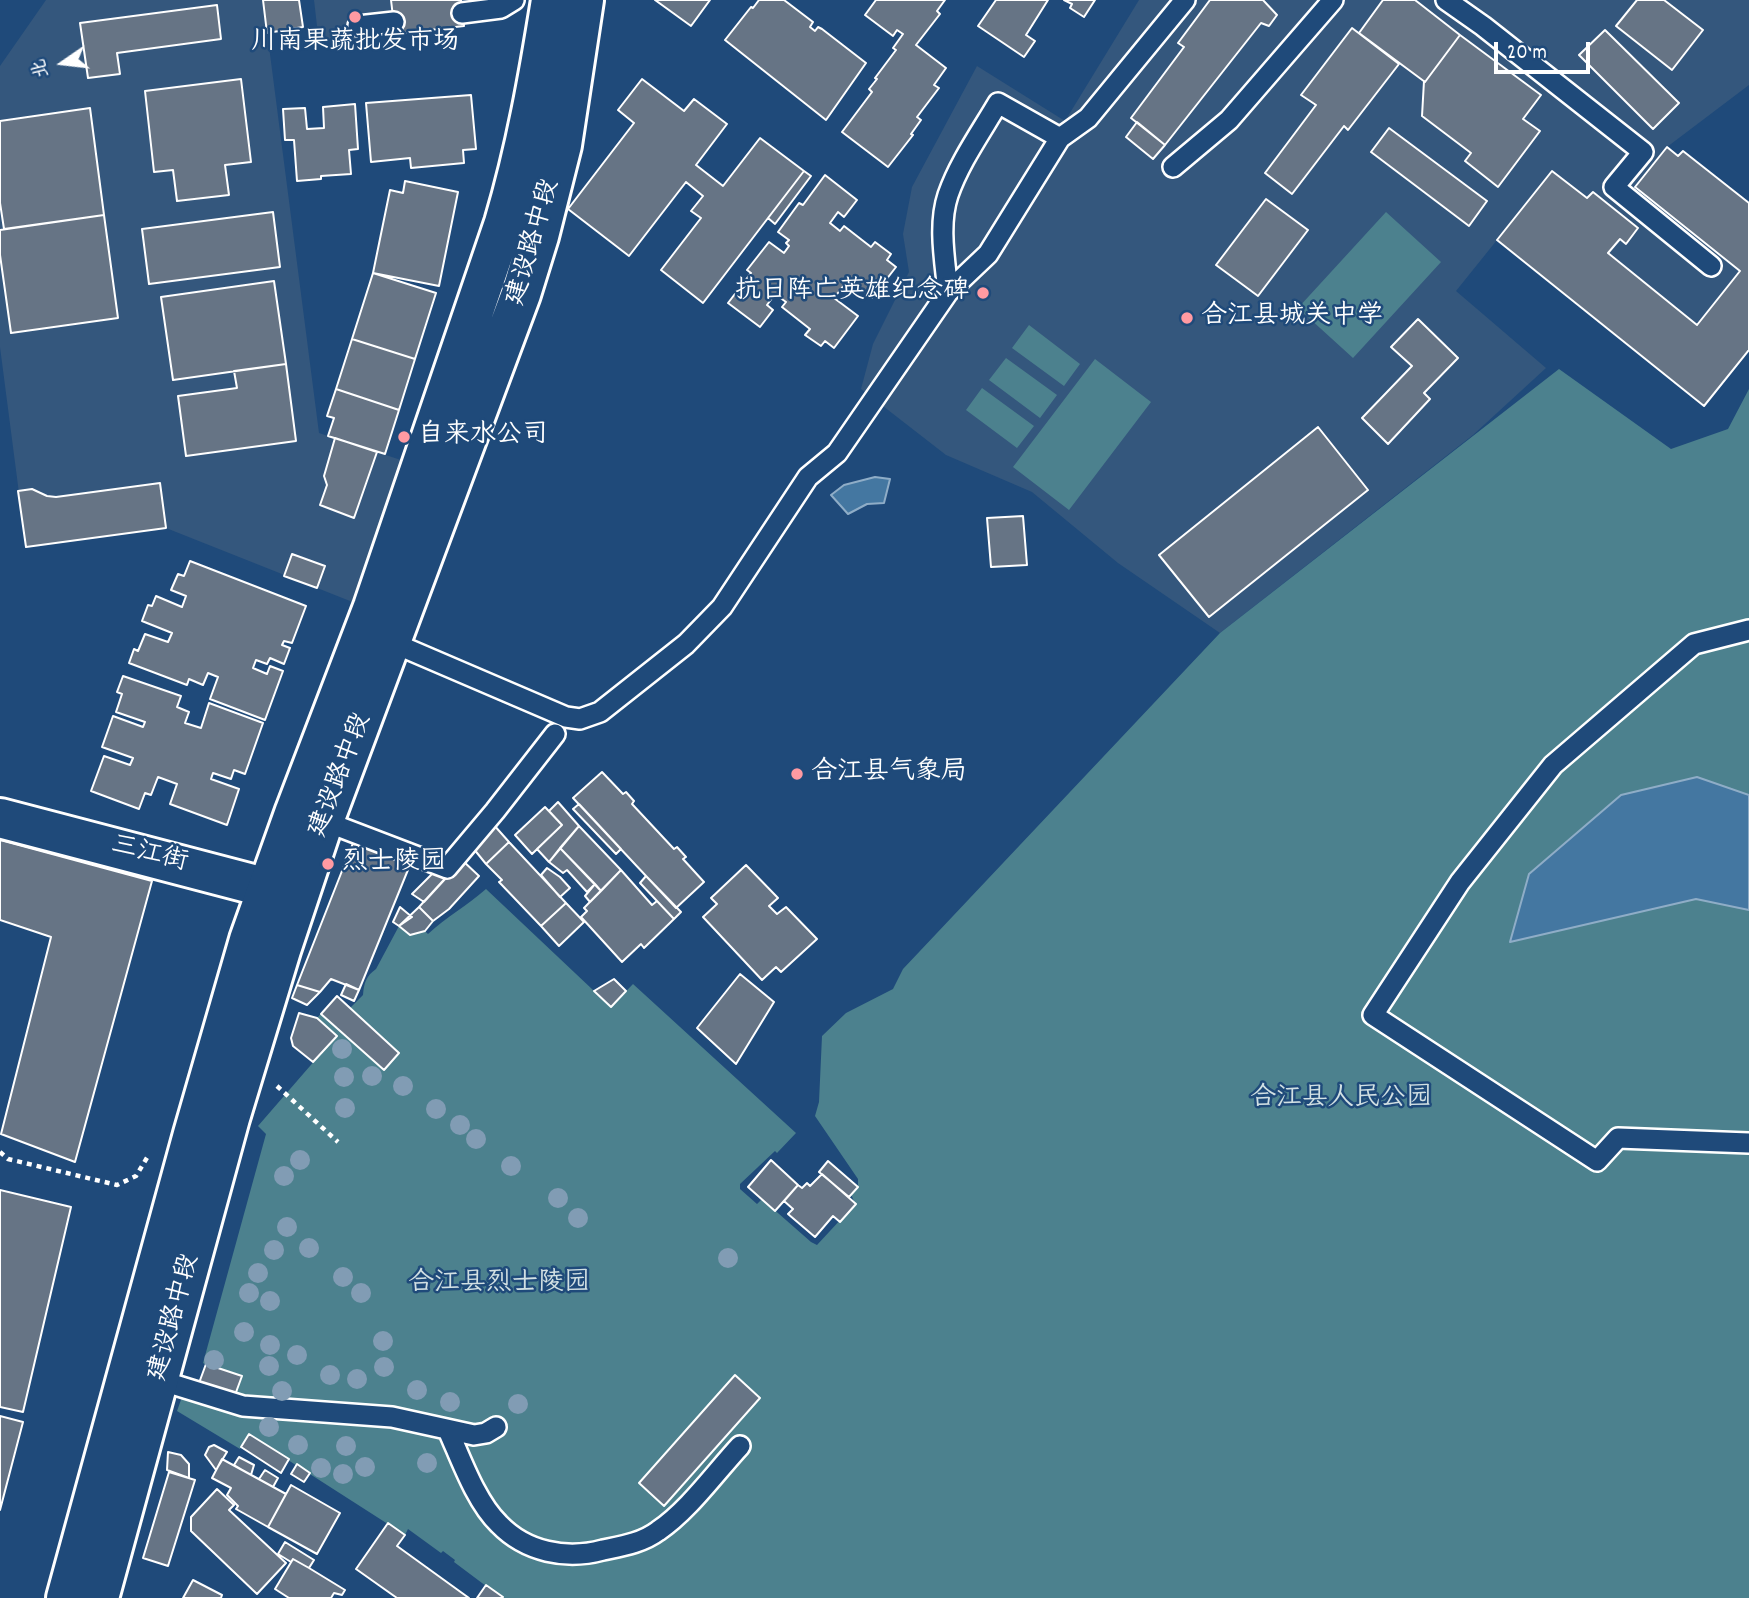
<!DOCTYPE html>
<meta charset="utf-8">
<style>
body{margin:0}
#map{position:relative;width:1749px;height:1598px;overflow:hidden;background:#1f4a7a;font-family:Dekko,"LXGW WenKai TC",sans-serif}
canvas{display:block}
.north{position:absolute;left:28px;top:28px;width:70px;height:70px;-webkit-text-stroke:5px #1f4a7a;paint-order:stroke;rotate:256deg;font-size:19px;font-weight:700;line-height:28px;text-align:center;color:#fff}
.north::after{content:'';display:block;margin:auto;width:24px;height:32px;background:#fff;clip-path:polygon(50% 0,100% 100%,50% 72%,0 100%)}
.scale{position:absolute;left:1494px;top:42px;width:96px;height:32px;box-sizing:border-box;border:4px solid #fff;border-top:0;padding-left:9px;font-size:21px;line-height:24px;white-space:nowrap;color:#fff;-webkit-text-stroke:5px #1f4a7a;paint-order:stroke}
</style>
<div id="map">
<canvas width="1749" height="1598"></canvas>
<div class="north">北</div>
<div class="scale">20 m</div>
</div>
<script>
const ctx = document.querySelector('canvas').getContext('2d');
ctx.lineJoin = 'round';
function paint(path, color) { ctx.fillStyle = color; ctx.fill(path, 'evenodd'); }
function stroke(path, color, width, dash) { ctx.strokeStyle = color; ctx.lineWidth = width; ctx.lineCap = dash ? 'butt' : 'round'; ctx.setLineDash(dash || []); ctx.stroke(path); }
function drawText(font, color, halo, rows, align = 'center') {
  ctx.font = font + ' Dekko,"LXGW WenKai TC",sans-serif'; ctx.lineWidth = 5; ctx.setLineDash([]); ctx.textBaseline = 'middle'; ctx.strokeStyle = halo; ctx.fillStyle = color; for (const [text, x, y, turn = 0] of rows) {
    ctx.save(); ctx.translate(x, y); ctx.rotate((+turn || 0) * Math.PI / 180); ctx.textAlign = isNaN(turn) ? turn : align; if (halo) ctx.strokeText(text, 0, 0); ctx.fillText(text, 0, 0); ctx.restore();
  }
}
paint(new Path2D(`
 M46,0H263L319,433L407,462L355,603L166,528L26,547L0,347V66Z
 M314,0H391L395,34L319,43Z
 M1139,0H1749V85L1667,147L1678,156L1683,151L1749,203V350L1704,406L1497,240L1456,291L1546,368L1473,435L1220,633L1118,563L1032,492L946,455L861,389L873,344L909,272L903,234L912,187L977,66L1065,121Z`), '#34577d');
paint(new Path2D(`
 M1386,212L1441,262L1353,358L1298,308Z
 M1029,325L1080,364L1064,386L1012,348Z
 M1006,358L1057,395L1040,418L989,380Z
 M1095,359L1151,402L1069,510L1013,467Z
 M1559,369L1671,449L1728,429L1749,389V1598H502L454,1562L455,1560L443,1551L441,1553L408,1529L405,1535L249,1435L240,1449L177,1411L182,1397L194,1402L206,1365L203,1363L266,1134L258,1126L336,1036L317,1018L337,996L350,1008L363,995C364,983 366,976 376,969L399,926L410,935L425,931L428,934C446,917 467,906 486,889L611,1007L633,984L796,1133L777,1153L775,1151L740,1184V1189L757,1204L762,1199L811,1242L817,1245L855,1204L851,1194L858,1186V1179L815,1116L819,1102L822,1036L846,1013L893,989L903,969L1220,633Z
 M982,388L1034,426L1017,448L966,410Z`), '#4c818e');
const water = new Path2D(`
 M875,477L890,479L884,503L867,504L848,514L831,495L844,485Z
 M1697,777L1749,795V910L1696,899L1510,942L1529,874L1621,795Z`);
paint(water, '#4477a1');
stroke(water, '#8fadc7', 2);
const building = new Path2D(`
 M263,0H299L303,27L267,33Z
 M391,0H461L464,26L395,34Z
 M655,0H710L691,26Z
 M759,0H784L813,22L810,27L815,31L818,27L822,29L866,63L826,120L725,40L751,7L753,8Z
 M876,0H945L937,11L940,14L916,45L946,68L934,85L939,88L917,117L921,120L911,134L913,135L888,167L842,132L872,92L869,89L877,79L875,78L896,50L893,48L903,34L897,30L893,36L865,15Z
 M996,0H1048L1026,35L1035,41L1024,57L978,26Z
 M1064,0H1095L1084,17L1070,8L1072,4Z
 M1210,0H1263L1277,15L1269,26L1261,23L1165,145L1131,118L1184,47L1178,43Z
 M1383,0H1415L1460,35L1425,82L1359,33Z
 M1637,0H1664L1703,30L1672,70L1616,26Z
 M217,5L221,39L117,53L120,74L88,78L80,23Z
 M1352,28L1399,64L1348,130L1344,126L1292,194L1265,173L1316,105L1301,95Z
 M1605,30L1679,103L1653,129L1579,55Z
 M1460,35L1541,95L1523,119L1540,131L1498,187L1465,161L1471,153L1422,116L1424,81L1425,82Z
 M241,79L251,162L225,165L229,195L177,201L173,170L154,172L145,91Z
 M642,79L684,111L694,99L727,124L696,165L723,186L760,138L804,171L703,303L661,270L701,218L691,211L703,196L686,182L629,256L568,209L634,123L618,110Z
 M471,95L476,149L463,150L464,163L411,168L410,158L371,162L366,103Z
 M355,104L358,149L349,150L351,174L321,176V179L297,181L294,140H285L283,109L305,108L307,129L324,128L323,107Z
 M90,108L104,215L4,229L0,203V121Z
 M1137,122L1165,145L1153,159L1126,137Z
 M1389,128L1487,201L1469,226L1371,152Z
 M1667,147L1678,156L1683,151L1749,203V350L1704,406L1497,240L1552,171L1587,198L1593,192L1638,228L1626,244L1620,239L1608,253L1697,325L1740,271L1635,187Z
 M804,171L811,176L775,224L768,218Z
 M825,175L857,200L844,217L838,212L830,223L840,231L844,226L871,247L875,242L891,254L887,260L896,267L872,298L848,280L834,298L858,316L834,348L825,341L821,346L805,335L810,329L782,307L786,302L775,294L767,305L773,310L760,327L728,303L751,273L747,270L769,242L784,253L789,246L786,243L789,240L778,232L799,203L803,205Z
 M405,181L458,192L439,286L373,273L390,190L403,193Z
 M1266,199L1308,230L1258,296L1216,265Z
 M273,212L280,267L149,284L142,229Z
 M104,215L118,318L11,333L0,255V230Z
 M373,273L436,293L415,359L352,339Z
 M274,281L286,364L173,380L161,297Z
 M1418,319L1458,358L1424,393L1430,399L1388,444L1362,418L1412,366L1391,347Z
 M352,339L415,359L399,410L336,389Z
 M286,364L296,441L186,456L178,396L237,388L234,371Z
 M336,389L399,410L385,454L328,436L334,418L327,416Z
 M1318,427L1368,490L1209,617L1159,555Z
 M335,438L377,452L354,518L320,505L327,485L324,476Z
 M160,483L166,528L26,547L18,491L32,489L47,496L56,497Z
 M1023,516L1027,565L991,567L987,518Z
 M292,554L325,566L317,588L284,576Z
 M190,561L306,606L292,643L284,641L282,645L290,648L284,664L270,658L267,664L256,660L253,668L267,674L270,666L283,671L265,720L210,699L218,677L208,673L203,685L189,679L187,685L129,663L134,649L138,651L145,634L168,642L172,633L142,621L148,605L152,606L156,596L182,607L186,596L171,590L178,574L184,576Z
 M123,676L181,696L177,707L189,712L185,723L201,728L209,703L263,723L245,774L234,770L231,779L213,773L211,779L239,789L227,825L170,804L177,784L158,777L151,795L145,793L139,809L91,791L104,756L130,765L133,758L102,747L113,716L143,727L145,722L116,712L122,694L117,692Z
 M602,772L623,794L626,792L634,801L632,804L674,849L677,847L686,857L683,859L704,882L676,908L573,798Z
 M558,802L579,826L549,862L537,849L562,825L549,811Z
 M579,804L621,849L616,854L573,809Z
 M545,807L562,825L532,854L515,835Z
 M493,824L509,842L486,864L473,848Z
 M579,826L621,870L601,891L560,848Z
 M355,838L412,860L359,990L331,979L320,992L297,985Z
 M0,840L152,881L75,1162L1,1134L51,937L0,920Z
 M509,842L566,903L541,926L499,882L502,880L486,864Z
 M560,848L595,884L587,892L567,870L563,873L549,862Z
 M462,860L479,876L449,909L433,921L419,907Z
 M746,865L778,898L769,906L777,914L786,907L817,939L781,972L776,967L762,980L703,917L717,904L711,898Z
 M547,868L560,877L570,888L560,897L541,875Z
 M621,870L652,905L657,901L674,919L644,948L641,944L622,962L581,917L587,911L584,908Z
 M434,872L446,878L424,902L412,894Z
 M646,876L681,912L674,919L640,883Z
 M595,884L601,891L590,902L585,896Z
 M566,903L584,922L559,946L541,926Z
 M400,907L412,917L399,926L393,922Z
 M419,907L433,921L425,931L410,935L399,926Z
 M740,974L774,1002L736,1064L697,1028Z
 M614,979L626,991L611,1007L594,991Z
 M346,984L359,990L354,1001L341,995Z
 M297,985L320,992L307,1005L292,998Z
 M337,996L399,1053L384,1070L321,1014Z
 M299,1013L317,1018L337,1036L313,1062L293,1046L291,1038Z
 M771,1160L798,1185L775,1211L748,1187Z
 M828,1161L858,1187L849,1197L819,1172Z
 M822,1174L856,1204L840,1222L833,1216L815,1237L788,1214L793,1209L784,1201L798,1185L802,1188L807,1183L810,1186Z
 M0,1190L71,1207L23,1412L0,1407Z
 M206,1364L242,1376L235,1395L199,1383Z
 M735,1375L760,1398L664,1506L639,1483Z
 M0,1416L23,1422L0,1510Z
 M249,1434L289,1459L281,1473L241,1447Z
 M214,1445L227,1452L216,1470L205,1455L209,1447Z
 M168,1452L181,1455L189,1464V1478L167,1470Z
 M239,1457L254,1465L251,1475L234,1465Z
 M222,1459L286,1494L268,1527L236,1509L238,1506L227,1495L231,1488L212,1478Z
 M297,1464L310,1473L304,1482L291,1474Z
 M265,1470L278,1478L273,1487L259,1479Z
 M169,1472L195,1480L168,1566L143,1558Z
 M291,1485L340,1513L317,1554L268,1527Z
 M217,1489L234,1505L229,1510L286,1563L257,1594L191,1531V1517Z
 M388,1523L405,1535L397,1546L469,1598H397L356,1569Z
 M285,1542L314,1560L309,1568L293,1559L291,1562L278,1554Z
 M293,1559L309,1568L345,1590L342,1595L334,1593L331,1598H289L275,1589Z
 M193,1580L222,1595L221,1598H183Z
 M486,1585L503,1597L502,1598H477Z`);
paint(building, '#667485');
stroke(building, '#fff', 2);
const service = new Path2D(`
 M1446,0L1483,26L1643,152L1614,187L1711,266
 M462,13L501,8L514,0
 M358,26L394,22
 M1173,167L1229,120L1333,0
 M948,292C945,261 938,225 948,195C959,163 981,132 998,103L1060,138
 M1749,630L1694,644L1553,765L1460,882L1373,1015L1597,1161L1618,1138L1749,1143
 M384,639L566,717L580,719L600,712L686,644L722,607L808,477L837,453L948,292L988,254L1060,138L1088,118L1185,0
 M324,821L447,868L495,811L555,734
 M159,1380L243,1406L392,1417L474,1435L486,1433L496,1427
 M448,1430C461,1459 476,1502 499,1524C526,1552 566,1560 603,1550C622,1546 642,1543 658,1531C688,1511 715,1473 740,1446`);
const minor = new Path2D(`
 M0,818L298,896`);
const secondary = new Path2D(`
 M66,1598L193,1134L249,940L295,811L373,607L504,223C526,149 539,75 551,0
 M99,1598L230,1118L281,950L324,821L521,294L539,236L562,145L584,0`);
stroke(service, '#fff', 24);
stroke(minor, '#fff', 44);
stroke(secondary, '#fff', 44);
stroke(new Path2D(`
 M277,1086L338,1142
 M0,1152L8,1159L117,1185L136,1176L148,1156`), '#fff', 4.5, [5, 5]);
stroke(service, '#1f4a7a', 19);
stroke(minor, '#1f4a7a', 38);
stroke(secondary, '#1f4a7a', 38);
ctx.fillStyle = '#819cb4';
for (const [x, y] of [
 [342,1049],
 [372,1076],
 [344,1077],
 [403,1086],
 [345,1108],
 [436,1109],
 [460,1125],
 [476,1139],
 [300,1160],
 [511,1166],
 [284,1176],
 [558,1198],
 [578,1218],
 [287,1227],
 [309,1248],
 [274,1250],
 [728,1258],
 [258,1273],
 [343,1277],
 [249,1293],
 [361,1293],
 [270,1301],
 [244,1332],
 [383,1341],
 [270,1345],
 [297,1355],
 [214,1360],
 [269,1366],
 [384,1367],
 [330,1375],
 [357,1379],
 [417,1390],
 [282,1391],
 [450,1402],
 [518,1404],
 [269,1427],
 [298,1445],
 [346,1446],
 [427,1463],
 [365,1467],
 [321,1468],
 [343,1474]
]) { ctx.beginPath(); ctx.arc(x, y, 10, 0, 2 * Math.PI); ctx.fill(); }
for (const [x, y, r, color] of [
 [355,17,7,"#ff9aa2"],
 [983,293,7,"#ff9aa2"],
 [1187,318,7,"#ff9aa2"],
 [404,437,7,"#ff9aa2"],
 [797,774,7,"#ff9aa2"],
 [328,864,7,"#ff9aa2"]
]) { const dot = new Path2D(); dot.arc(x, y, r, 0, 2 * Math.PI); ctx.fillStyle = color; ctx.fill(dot); stroke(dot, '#1f4a7a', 2.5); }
drawText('26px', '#fff', '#1f4a7a', [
 ["川南果蔬批发市场",355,44,"center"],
 ["抗日阵亡英雄纪念碑",969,293,"right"],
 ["合江县城关中学",1201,318],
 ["自来水公司",418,437],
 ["合江县气象局",811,774],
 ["烈士陵园",342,864]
], 'left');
drawText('26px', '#fff', '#1f4a7a', [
 ["建设路中段",535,243,-74],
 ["建设路中段",342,776,-69],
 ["三江街",149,856,14],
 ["建设路中段",176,1318,-75]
]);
drawText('26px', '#d2e0e3', '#1f4a7a', [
 ["合江县人民公园",1341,1100],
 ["合江县烈士陵园",499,1285]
]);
</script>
